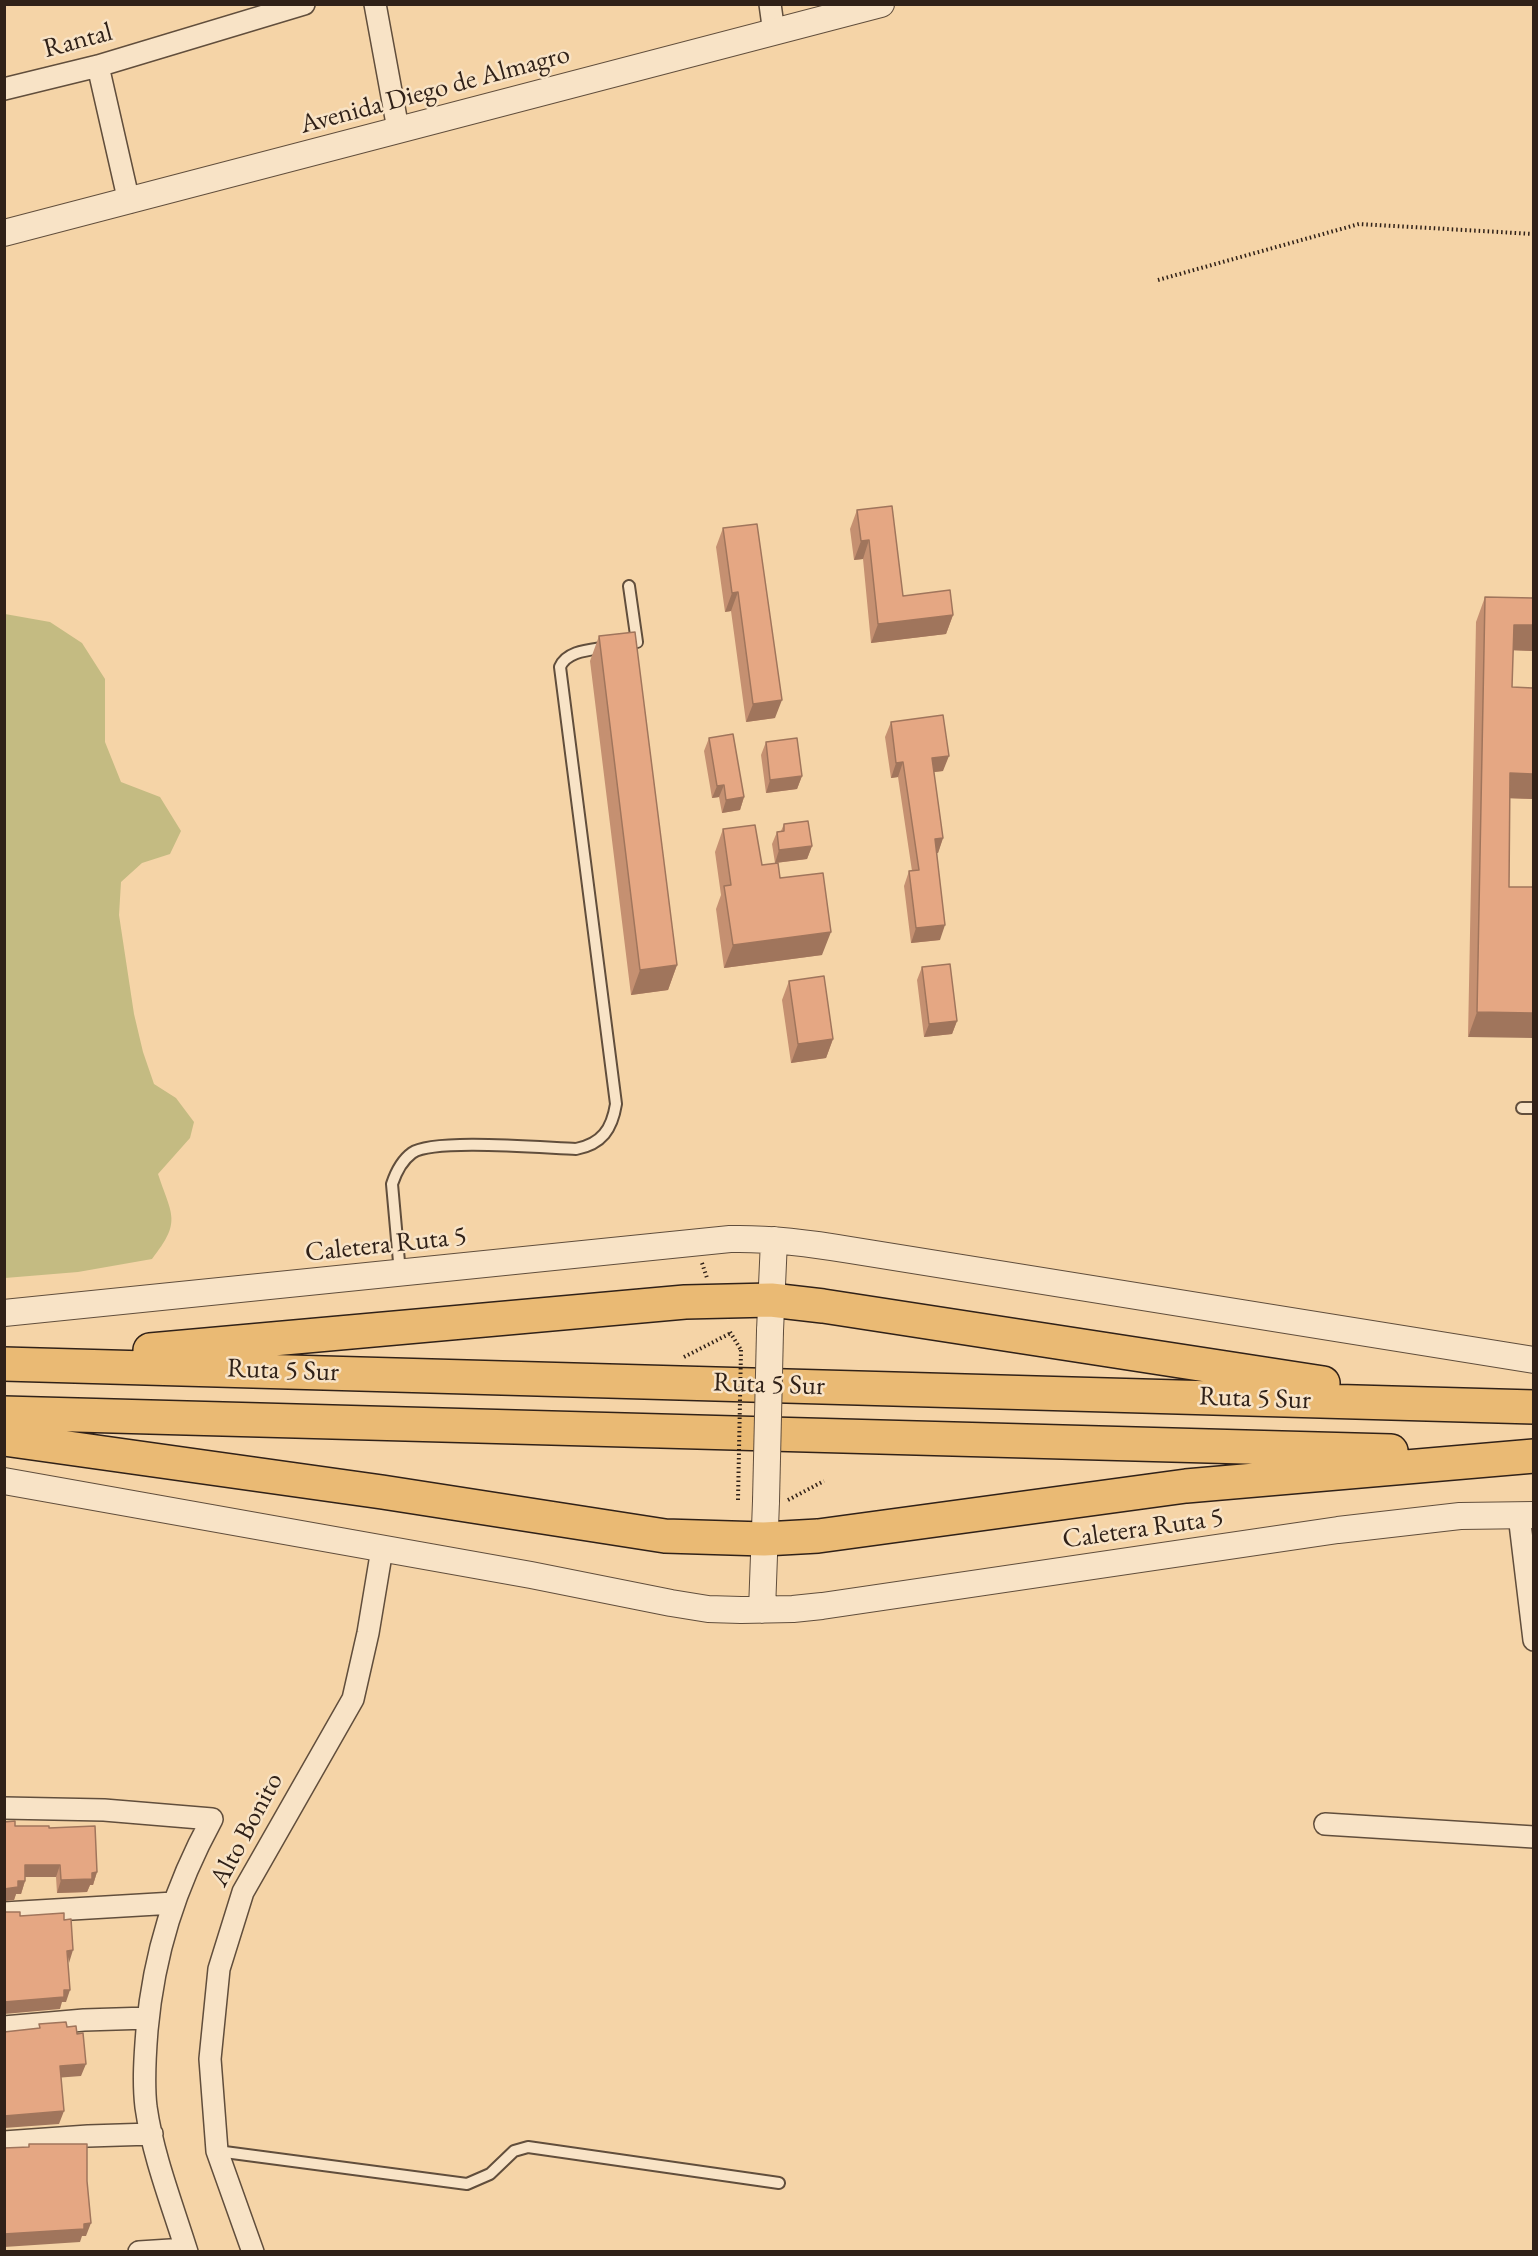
<!DOCTYPE html>
<style>
body{margin:0}
#map{position:relative;width:1538px;height:2256px;overflow:hidden;background:#f5d4a7;font-family:"EB Garamond",serif}
canvas{display:block}
.frame{position:absolute;inset:0;border:6px solid #302118;pointer-events:none}
</style>
<div id="map">
<canvas width="1538" height="2256"></canvas>
<div class="frame"></div>
</div>
<script>
const ctx = document.querySelector('canvas').getContext('2d');
ctx.lineJoin = 'round';
function paint(path, color) { ctx.fillStyle = color; ctx.fill(path, 'evenodd'); }
function stroke(path, color, width, dash) { ctx.strokeStyle = color; ctx.lineWidth = width; ctx.lineCap = dash ? 'butt' : 'round'; ctx.setLineDash(dash || []); ctx.stroke(path); }
function drawText(font, color, halo, rows, align = 'center') {
  ctx.font = font + ' "EB Garamond",serif'; ctx.lineWidth = 5; ctx.setLineDash([]); ctx.textBaseline = 'middle'; ctx.strokeStyle = halo; ctx.fillStyle = color; for (const [text, x, y, turn = 0] of rows) {
    ctx.save(); ctx.translate(x, y); ctx.rotate((+turn || 0) * Math.PI / 180); ctx.textAlign = isNaN(turn) ? turn : align; if (halo) ctx.strokeText(text, 0, 0); ctx.fillText(text, 0, 0); ctx.restore();
  }
}
paint(new Path2D(`
 M5,614L50,622L82,643L105,679V742L121,782L160,797L181,831L170,854L142,863L121,882L119,915L134,1014L143,1052L154,1084L176,1098L194,1122L190,1138L158,1174C172,1216 182,1221 152,1259L78,1272L5,1278Z`), '#c4bb82');
const service = new Path2D(`
 M623,645L637,642L629,586
 M1522,1108H1534
 M400,1273L392,1184C396,1172 401,1161 412,1153C433,1138 545,1148 576,1149C602,1144 612,1129 616,1104L560,667C567,650 592,650 608,647
 M217,2151L467,2184L490,2174L514,2151L528,2147L779,2183`);
const minor = new Path2D(`
 M375,4L398,129
 M770,4L774,33
 M98,66L129,202
 M4,89L98,66L304,4
 M1519,1515L1534,1640
 M4,1808L104,1810L212,1819C175,1887 154,1953 147,2030C145,2055 143,2082 146,2107C153,2156 172,2204 187,2252
 M1325,1824L1534,1837
 M4,1913L174,1903
 M4,2027L84,2020L148,2018
 M4,2142L88,2136L152,2134
 M139,2252L186,2249
 M253,2252L217,2151L210,2059L219,1969L243,1892L353,1699L368,1633L382,1549`);
const tertiary = new Path2D(`
 M4,233L881,4
 M4,1313L730,1239C771,1238 810,1243 850,1250L1534,1360
 M770,1331L774,1240
 M4,1481L531,1575L671,1603L708,1609L741,1610L793,1609L822,1606L1338,1530L1460,1516L1534,1515
 M762,1610L766,1501`);
const motorway = new Path2D(`
 M150,1350L685,1302L771,1300L823,1306L1323,1383
 M4,1364L1534,1407
 M4,1413L1391,1451
 M4,1439L382,1492L665,1536L764,1539L818,1536L1186,1486L1534,1456`);
stroke(service, '#614e3c', 14);
stroke(minor, '#614e3c', 24);
stroke(tertiary, '#614e3c', 28);
stroke(motorway, '#302118', 36);
stroke(new Path2D(`
 M1158,280L1359,224L1534,234
 M702,1263L707,1278
 M730,1332L741,1350
 M684,1357L731,1333
 M788,1500L824,1481`), '#302118', 4, [1.5, 3]);
stroke(service, '#f8e3c6', 10);
stroke(minor, '#f8e3c6', 21);
stroke(tertiary, '#f8e3c6', 26);
stroke(motorway, '#eaba74', 33);
const tertiaryBridge = new Path2D(`
 M766,1501L770,1331`);
stroke(tertiaryBridge, '#614e3c', 28, []);
stroke(new Path2D(`
 M738,1500L741,1350`), '#302118', 4, [1.5, 3]);
stroke(tertiaryBridge, '#f8e3c6', 26);
paint(new Path2D(`
 M857,510L903,596L953,615L946,634L871,643L863,559L854,560L850,529Z
 M723,528L775,718L746,722L731,611L725,612L716,547Z
 M1485,597L1533,598V651L1513,650L1512,687L1533,799L1510,798L1509,887H1533L1468,1037L1476,622Z
 M599,636L677,965L668,990L631,995L590,661Z
 M891,722L943,771L934,772L943,838L938,853H937L940,940L911,943L904,886L909,871H912L898,777L891,778L885,737Z
 M709,738L744,797L740,810L722,813L719,797L712,798L704,751Z
 M766,742L802,776L797,789L766,793L761,755Z
 M784,824L812,846L807,859L775,863L772,844L777,832L781,831Z
 M723,829L762,865L780,878L822,955L724,968L716,909L721,895L715,852Z
 M922,967L957,1021L952,1034L924,1037L917,980Z
 M789,981L833,1039L826,1058L791,1063L782,1000Z
 M4,1822L15,1826L49,1828L97,1872L93,1885H90L87,1892L57,1893L56,1877H25V1881L21,1894H16L14,1900L4,1901Z`), '#c59071');
paint(new Path2D(`
 M869,540L863,559L854,560L861,541Z
 M738,592L731,611L725,612L732,593Z
 M953,615L946,634L871,643L878,624Z
 M1514,625H1533V651L1505,650Z
 M782,700L775,718L746,722L753,704Z
 M949,756L943,771L926,773L932,758Z
 M903,762L898,777L891,778L896,763Z
 M1510,773L1533,774V799L1501,798Z
 M802,776L797,789L766,793L770,780Z
 M724,785L719,797L712,798L717,786Z
 M744,797L740,810L722,813L726,800Z
 M943,838L938,853L929,854L935,839Z
 M812,846L807,859L775,863L779,850Z
 M945,925L940,940L911,943L916,928Z
 M831,932L822,955L724,968L733,945Z
 M677,965L668,990L631,995L640,970Z
 M1477,1012L1533,1013V1038L1468,1037Z
 M957,1021L952,1034L924,1037L929,1024Z
 M833,1039L826,1058L791,1063L798,1044Z
 M25,1865H60L56,1877H20Z
 M97,1872L93,1885H90L87,1892L57,1893L61,1880L92,1873Z
 M18,1881H25L21,1894H16L14,1900L4,1901V1889Z
 M73,1950L69,1963L67,1951Z
 M64,1990H70L66,2002H62L60,2009L4,2014V2002Z
 M86,2064L81,2076L55,2078L60,2066Z
 M64,2111L59,2124L4,2128V2116Z
 M91,2223L86,2236H82L80,2242L4,2247V2234Z`), '#a0755c');
const building = new Path2D(`
 M892,506L903,596L950,590L953,615L878,624L869,540L861,541L857,510Z
 M757,524L782,700L753,704L738,592L732,593L723,528Z
 M1485,597L1533,598V625H1514L1512,687L1533,688V774L1510,773L1509,887H1533V1013L1477,1012Z
 M635,632L677,965L640,970L599,636Z
 M943,715L949,756L932,758L943,838L935,839L945,925L916,928L909,871L919,870L903,762L896,763L891,722Z
 M733,734L744,797L726,800L724,785L717,786L709,738Z
 M797,738L802,776L770,780L766,742Z
 M808,821L812,846L779,850L777,832L784,831V824Z
 M755,825L762,865L778,863L780,878L823,873L831,932L733,945L724,886L731,885L723,829Z
 M950,964L957,1021L929,1024L922,967Z
 M824,976L833,1039L798,1044L789,981Z
 M15,1821V1826H49V1828L95,1826L97,1872L92,1873V1879L61,1880L60,1865H25V1881H18V1887L4,1889V1822Z
 M4,1912H20V1916L64,1913V1920L71,1919L73,1950L67,1951L70,1990H64V1997L4,2002Z
 M66,2022L67,2027L76,2026L77,2034L83,2033L86,2064L60,2066L64,2111L4,2116V2032L40,2028L39,2024Z
 M29,2144H87V2181L91,2223L84,2224V2229L4,2234V2148L29,2147Z`);
paint(building, '#e5a783');
stroke(building, '#a0755c', 1.5);
drawText('27px', '#302118', '#f8e3c6', [
 ["Rantal",78,41,-15],
 ["Avenida Diego de Almagro",435,90,-15],
 ["Caletera Ruta 5",386,1245,-6],
 ["Ruta 5 Sur",283,1371,2],
 ["Ruta 5 Sur",769,1385,2],
 ["Ruta 5 Sur",1255,1399,2],
 ["Caletera Ruta 5",1143,1529,-8],
 ["Alto Bonito",247,1830,-62]
]);
</script>
